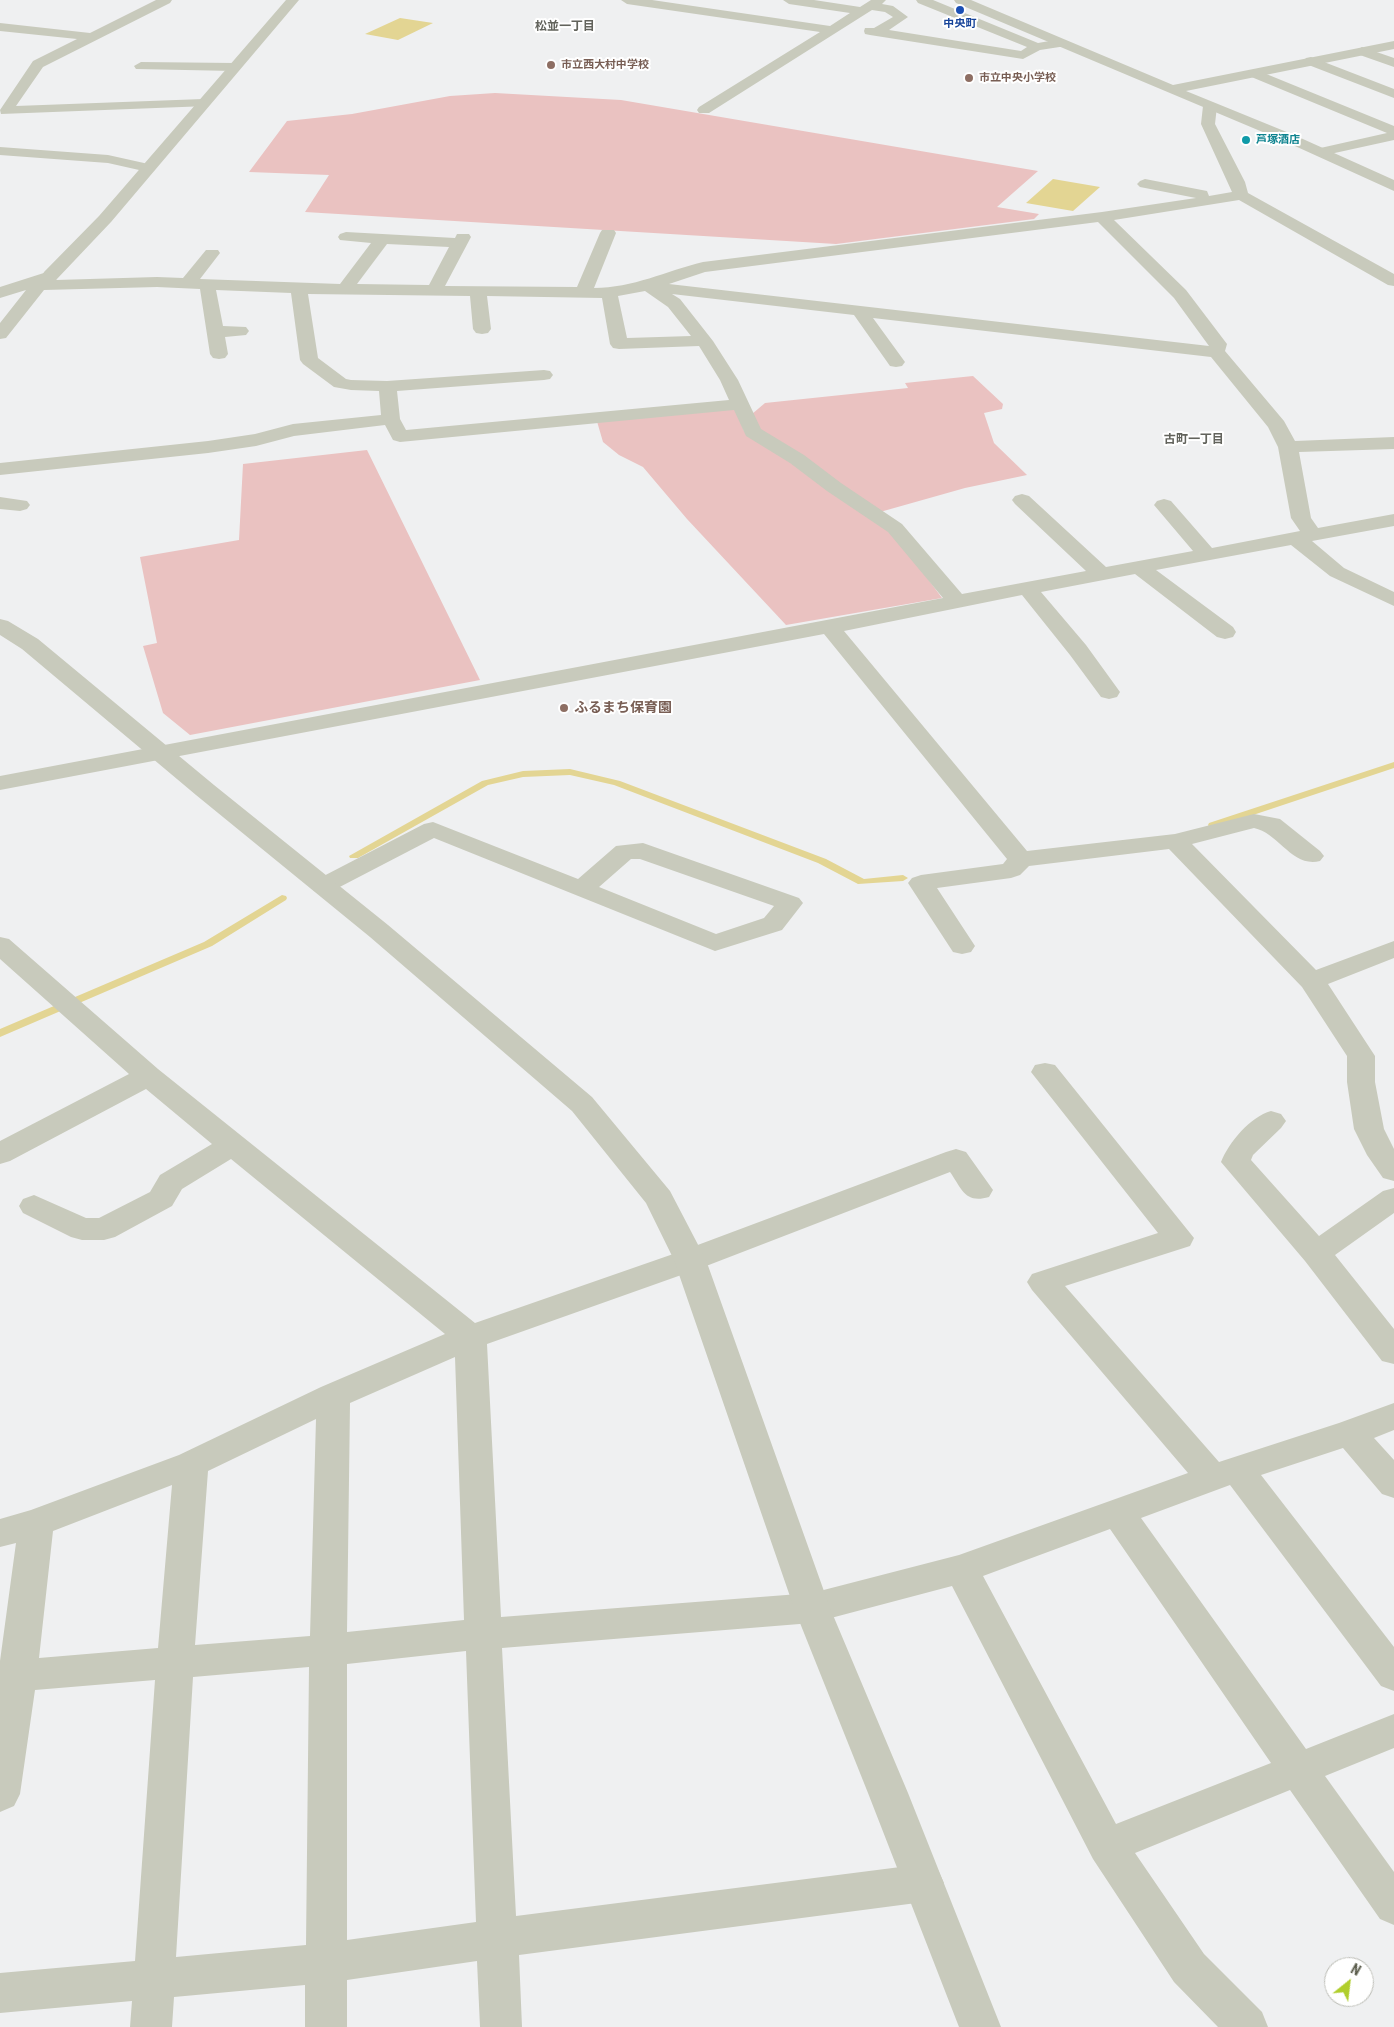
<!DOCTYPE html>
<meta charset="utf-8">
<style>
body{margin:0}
#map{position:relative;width:1394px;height:2027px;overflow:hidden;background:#eff0f1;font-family:"Roboto Condensed",sans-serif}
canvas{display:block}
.north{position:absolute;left:1324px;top:1957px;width:50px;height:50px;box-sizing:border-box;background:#fff;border:1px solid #bcbdb6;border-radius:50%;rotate:29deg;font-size:14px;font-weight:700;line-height:20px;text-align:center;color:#585a49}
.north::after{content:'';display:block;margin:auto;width:18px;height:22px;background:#b0ce2c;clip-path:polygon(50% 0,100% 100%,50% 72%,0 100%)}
</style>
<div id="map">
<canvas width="1394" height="2027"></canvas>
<div class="north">N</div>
</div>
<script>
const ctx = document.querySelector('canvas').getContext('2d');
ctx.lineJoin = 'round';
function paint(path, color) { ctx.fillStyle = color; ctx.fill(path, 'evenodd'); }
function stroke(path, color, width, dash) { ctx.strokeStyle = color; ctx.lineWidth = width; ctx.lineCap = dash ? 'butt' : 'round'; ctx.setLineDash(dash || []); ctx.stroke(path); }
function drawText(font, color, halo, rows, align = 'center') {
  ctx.font = font + ' "Roboto Condensed","Noto Sans JP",sans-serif'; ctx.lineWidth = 4; ctx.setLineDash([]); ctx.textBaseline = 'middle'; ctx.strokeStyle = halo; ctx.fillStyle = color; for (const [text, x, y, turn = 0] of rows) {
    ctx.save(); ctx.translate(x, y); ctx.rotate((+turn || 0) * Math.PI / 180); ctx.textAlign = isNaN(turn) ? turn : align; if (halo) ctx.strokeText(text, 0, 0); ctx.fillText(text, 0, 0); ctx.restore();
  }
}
paint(new Path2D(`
 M495,93L621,100L1038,171L997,207L1039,214L1034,219L836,244L305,212L329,175L249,172L287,121L352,114L450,96Z
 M973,376L1003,404L1002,409L984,413L994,443L1027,475L965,488L880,512L757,430L752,414L765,403L908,388L905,383Z
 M735,406L744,431L892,530L942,598L786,625L687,519L643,467L619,455L603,442L596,418Z
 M367,450L480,680L190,735L163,713L143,646L157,643L140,557L239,540L243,464Z`), '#eac2c1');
paint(new Path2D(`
 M400,18L433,23L398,40L365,34Z
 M1053,179L1100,187L1073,211L1026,203Z`), '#e3d593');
paint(new Path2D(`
 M1394,762V768L1217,827H1209L1208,825L1209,823Z
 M570,769L620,781L826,859L864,879L903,875L908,878L903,881L858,884L818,863L614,785L570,775L523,777L488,785L358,858H350L349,856L482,781L523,771Z
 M282,895L286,896L287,898L286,900L212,946L0,1037V1029L204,942Z`), '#e3d593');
paint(new Path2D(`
 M156,0H172L170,3L43,67L16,106L203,99L208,100L210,103L208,106L1,114L0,110L33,61L77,39L0,31V23L90,33Z
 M621,0H652L830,26L850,13L789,4L783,0H814L860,7L871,0H886L882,4L893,6L908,17L889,30L1021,51L1027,47L918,3L916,0H933L1038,43L1061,39L1068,43L1066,46L1040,50L1023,59L870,35L865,34L864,31L865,28H874L893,17L885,12L872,10L709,113H699L697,110L699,107L820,32L627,4Z
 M1362,47L1394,58V67L1357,54L1355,51Z
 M1311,57L1394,89V98L1306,64L1304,61L1306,58Z
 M141,62L234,63L241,67L234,71L136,69L134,66Z
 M1254,69L1394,126V140L1321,156L1316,155L1314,152L1316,149L1387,133L1249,76L1247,73Z
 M1210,102L1217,106L1215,124L1245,182L1248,193L1394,274V286L1388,285L1239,200L1114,220L1186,290L1227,344L1225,351L1284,421L1295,441L1394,437V449L1299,452L1311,518L1318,528L1394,514V526L1312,541L1344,568L1394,592V606L1330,576L1291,545L1156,570L1233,627L1236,632L1233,637L1225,639L1217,637L1135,574L1041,592L1086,645L1120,692L1117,697L1109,699L1101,697L1070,655L1022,595L844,631L1027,851L1175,834L1254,814L1280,819L1320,851L1324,856L1320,861C1292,868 1279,833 1254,828L1192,844L1316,970L1394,941V958L1328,984L1375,1056V1082L1384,1129L1394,1149V1181L1383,1178L1367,1155L1354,1129L1347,1082V1056L1302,987L1169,849L1029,866L1020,875L1011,878L937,888L975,946L971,952L962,954L953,952L908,883L912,878L921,875L1003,864L1007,859L824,634L0,790V776L943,598L888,532L827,491L790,463L746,436L734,410L400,442L393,440L385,425L294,436L256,446L208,453L0,475V463L208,441L255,434L293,424L381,415L379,391L351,390L334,387L303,364L300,360L291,293L216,290L223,326L246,327L249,331L246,335L225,337L228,354L225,358L219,359L213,358L210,354L200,289L157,287L44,290L6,338L0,339V323L26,290L0,298V287L50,271L56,272L58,276L56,280L157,277L183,278L206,250H218L220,253L200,279L340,284L371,243L340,240L338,237L340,234L346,232L455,238L457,234H469L471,237L445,286L577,287L600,233L602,230H614L616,233L594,288C633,288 666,271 703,262L1102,212L1196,198L1140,187L1137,184L1140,181L1145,179L1207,191L1209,196L1232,192L1201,124L1203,106ZM1098,222L1174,298L1209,346L669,284L705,272ZM387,244L449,247L429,285L357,284ZM645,291L668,307L691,336L627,338L618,296ZM308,294L470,296L473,329L476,333L482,334L488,333L491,329L487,296L602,298L610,344L613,348L619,349L699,346L720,380L729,400L406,430L400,419L397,391L544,380L550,379L553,375L550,371L544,370L387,381L351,380L346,379L318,358ZM672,294L854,315L890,366L896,367L902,366L905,362L873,318L1211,357L1268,427L1278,447L1291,518L1300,531L1212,548L1171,501L1164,499L1157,501L1154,505L1193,551L1106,567L1029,496L1022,494L1015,496L1012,500L1015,504L1086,571L962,594L902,524L841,483L804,455L761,429L738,380L713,341L680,299Z
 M0,147L108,155L153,165L155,168L153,171L148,172L108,163L0,155Z
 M0,497L27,501L30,505L27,509L20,511L0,509Z
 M433,822L578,879L616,846L643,843L799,898L803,903L782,930L715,951L434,838L332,891L323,894L314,891L310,886L314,881L424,824ZM631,859H640L774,906L764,918L716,934L599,887Z
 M0,937L9,939L158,1069L475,1323L679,1252L946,1152L956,1149L966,1152L993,1190L989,1197C965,1204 962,1189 950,1172L701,1268L487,1344L501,1617L812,1593L959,1555L1188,1473L1032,1290L1027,1282L1032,1274L1158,1233L1031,1072L1035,1065L1045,1063L1055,1065L1194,1238L1190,1246L1065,1286L1219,1462L1339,1423L1394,1403V1430L1374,1438L1394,1460V1498L1382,1494L1343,1448L1261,1475L1394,1647V1691L1381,1686L1230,1485L1141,1518L1306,1749L1394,1714V1748L1325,1776L1394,1872V1925L1380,1919L1290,1790L1135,1853L1204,1954L1262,2012L1268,2027H1218L1174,1982L1093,1859L952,1586L812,1623L502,1648L516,1916L924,1864L938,1870L944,1883L938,1896L924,1902L519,1955L522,2027H480L477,1961L347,1980V2027H305V1985L174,1997L172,2027H130L132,2001L0,2013V1973L135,1961L155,1680L35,1690L20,1794L14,1806L0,1812V1661L16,1543L0,1547V1519L31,1510L179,1455L321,1387L445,1334L231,1159L182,1189L172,1206L115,1237L104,1240H82L71,1237L23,1213L19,1206L23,1199L34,1195L86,1218H99L150,1192L160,1175L212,1144L146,1089L10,1161L0,1164V1141L129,1074L0,959ZM455,1357L464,1620L347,1632L350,1403ZM316,1419L310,1636L195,1645L208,1471ZM172,1485L158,1648L39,1658L53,1531ZM1110,1529L1271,1763L1116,1824L983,1576ZM466,1651L476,1922L347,1940V1664ZM309,1667L306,1945L176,1957L193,1677Z
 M1271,1111L1281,1114L1286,1121L1281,1128L1253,1155L1251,1160L1319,1236L1383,1191L1394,1188V1213L1335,1255L1394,1329V1364L1382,1361L1305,1261L1221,1162C1229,1142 1250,1117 1271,1111Z`), '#c8cabc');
paint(new Path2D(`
 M286,0H299L111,222L56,280H44L42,276L44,272L99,216Z
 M954,0H971L1173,85L1394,41V49L1186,91L1294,135L1394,180V191L1284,141L956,3Z
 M0,619L8,621L38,639L214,785L388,925L592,1097L670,1191L706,1260L830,1608L908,1793L1001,2027H959L868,1793L794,1608L674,1260L646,1203L572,1111L370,937L196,795L22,649L0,635Z`), '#c8cabc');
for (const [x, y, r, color] of [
 [960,10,5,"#1a4fb4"],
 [551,65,5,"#8d6e63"],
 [969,78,5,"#8d6e63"],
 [1246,140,5,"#0f9aa8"],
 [564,708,5,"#8d6e63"]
]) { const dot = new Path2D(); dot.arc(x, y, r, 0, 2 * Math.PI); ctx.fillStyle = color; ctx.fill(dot); stroke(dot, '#fff', 2); }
drawText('bold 11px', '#164399', '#fff', [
 ["中央町",960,24]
]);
drawText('bold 11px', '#785e54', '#fff', [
 ["市立西大村中学校",561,65],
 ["市立中央小学校",979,78]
], 'left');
drawText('bold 11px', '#0d838f', '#fff', [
 ["芦塚酒店",1256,140]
], 'left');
drawText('bold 12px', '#62635c', '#fff', [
 ["松並一丁目",565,27],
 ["古町一丁目",1194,440]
]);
drawText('bold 14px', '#785e54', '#fff', [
 ["ふるまち保育園",574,708]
], 'left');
</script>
